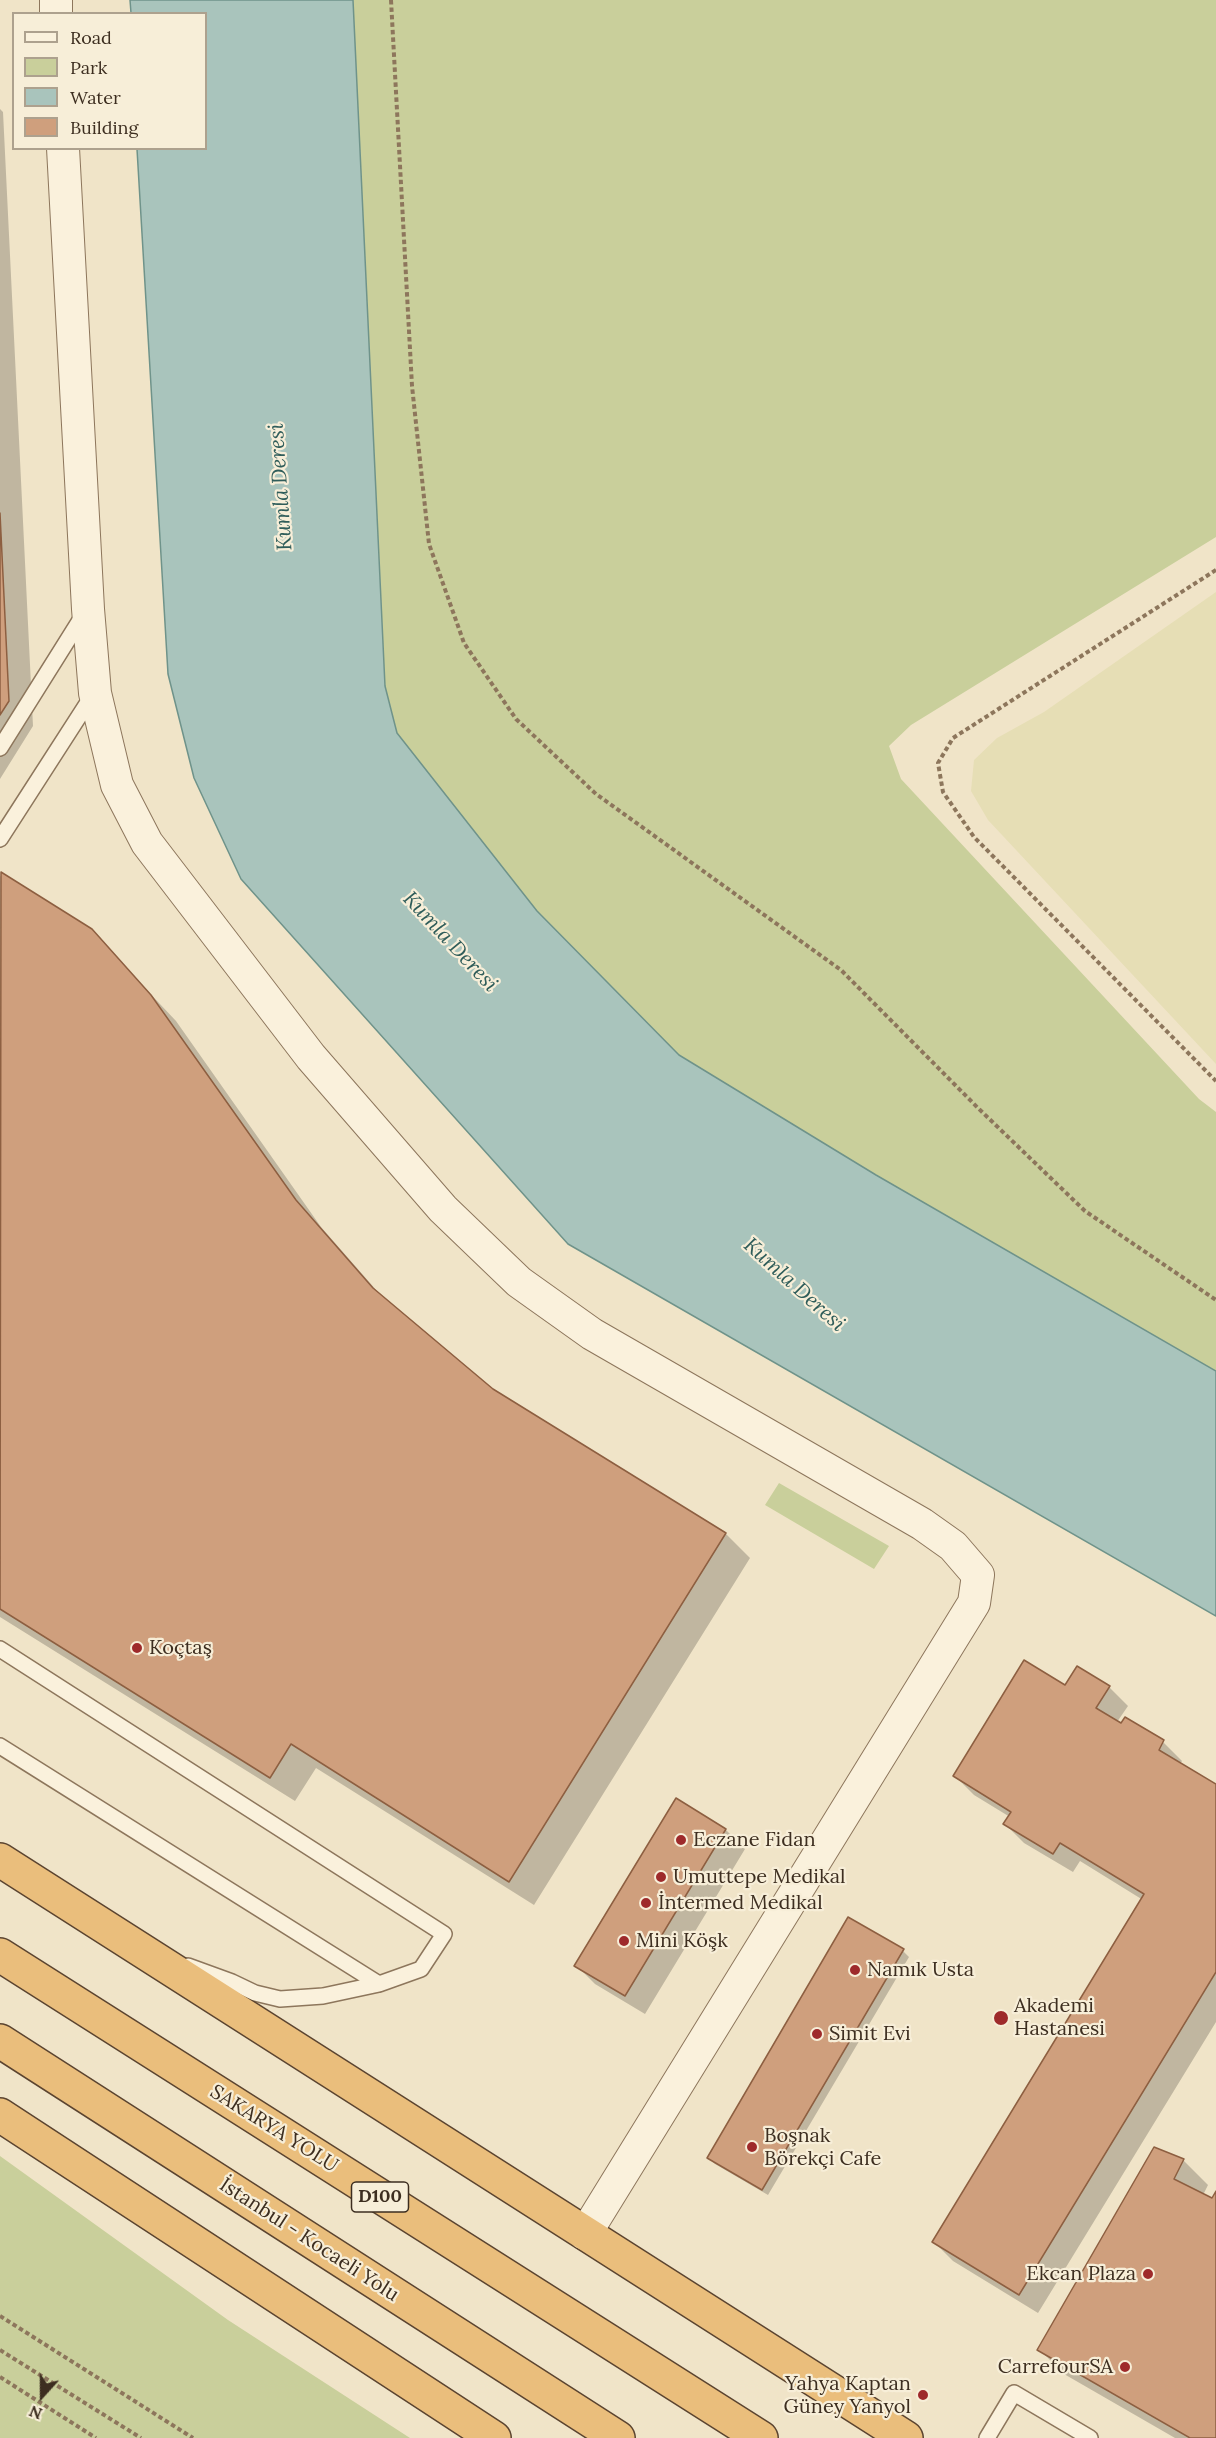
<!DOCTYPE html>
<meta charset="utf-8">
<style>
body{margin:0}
#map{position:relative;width:1216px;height:2438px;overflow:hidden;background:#f0e4c8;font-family:Lora,serif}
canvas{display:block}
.legend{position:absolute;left:12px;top:12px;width:195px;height:138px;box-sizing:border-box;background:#f7eed8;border:2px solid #ada18e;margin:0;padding:8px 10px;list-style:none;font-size:18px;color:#3d2e20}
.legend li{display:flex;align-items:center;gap:12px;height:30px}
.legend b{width:30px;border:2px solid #ada18e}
.north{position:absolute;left:12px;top:2366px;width:60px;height:60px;-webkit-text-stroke:4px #f7eed8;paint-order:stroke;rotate:201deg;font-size:16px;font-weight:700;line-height:24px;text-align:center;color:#3d2e20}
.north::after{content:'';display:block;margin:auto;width:21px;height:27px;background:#3d2e20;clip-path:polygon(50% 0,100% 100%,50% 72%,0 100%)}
</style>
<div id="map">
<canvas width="1216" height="2438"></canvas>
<ul class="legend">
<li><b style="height:8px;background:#faf1dc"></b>Road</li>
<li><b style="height:16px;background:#c9cf9b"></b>Park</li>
<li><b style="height:16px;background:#a9c4bc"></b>Water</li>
<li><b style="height:16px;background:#cf9f7d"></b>Building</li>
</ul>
<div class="north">N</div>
</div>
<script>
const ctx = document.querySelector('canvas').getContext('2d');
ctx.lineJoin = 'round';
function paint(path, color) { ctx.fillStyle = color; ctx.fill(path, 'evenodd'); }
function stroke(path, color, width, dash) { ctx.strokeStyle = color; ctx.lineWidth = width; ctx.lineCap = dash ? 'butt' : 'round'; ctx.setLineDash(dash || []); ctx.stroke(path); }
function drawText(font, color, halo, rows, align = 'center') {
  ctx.font = font + ' Lora,serif'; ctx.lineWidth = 4.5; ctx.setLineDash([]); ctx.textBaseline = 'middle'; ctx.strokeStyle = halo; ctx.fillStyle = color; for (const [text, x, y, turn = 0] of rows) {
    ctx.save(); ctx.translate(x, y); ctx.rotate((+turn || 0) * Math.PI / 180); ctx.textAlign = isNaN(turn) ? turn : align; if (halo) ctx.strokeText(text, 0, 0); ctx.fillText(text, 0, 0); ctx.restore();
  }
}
paint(new Path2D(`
 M1216,592V1064L988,820L971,791L974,760L997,738L1044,712Z`), '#e6deb5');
paint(new Path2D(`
 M353,0H1216V537L911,725L889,746L901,779L1199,1099L1216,1112V1371L876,1175L679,1055L537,911L397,733L385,686Z
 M779,1483L889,1546L874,1569L765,1505Z
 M0,2156L228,2320L410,2438H0Z`), '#c9cf9b');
const water = new Path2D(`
 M130,0H353L385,686L397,733L537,911L679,1055L876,1175L1216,1371V1616L568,1244L241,879L194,778L168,674L137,149L206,148V14L131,13Z`);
paint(water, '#a9c4bc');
stroke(water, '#6f938a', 1.5);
paint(new Path2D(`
 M0,109L3,112L33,726L0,779Z
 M2,874L91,931L176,1021L321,1227L384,1299L492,1390L726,1534L750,1558L534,1905L316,1768L295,1801L0,1617V877Z
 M1109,1687L1128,1706L1117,1722L1163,1742L1182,1761L1180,1764L1216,1786V2022L1038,2313L953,2261L934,2242L1143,1900L1080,1861L1073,1872L1024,1843L1005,1824L1010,1817L974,1795L955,1776Z
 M676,1800L726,1830L745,1849L645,2014L595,1984L576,1965Z
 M848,1919L903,1951L909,1957L768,2195L715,2164L709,2158Z
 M1183,2160L1208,2185L1203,2195L1212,2200L1216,2194V2438H1175L1064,2374L1039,2349Z`), '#0003');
const building = new Path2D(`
 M0,513L9,701L0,715Z
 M1,872L92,929L151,995L296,1200L373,1288L493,1389L726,1533L509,1882L291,1744L270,1778L0,1609Z
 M1024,1660L1065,1685L1077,1666L1110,1686L1096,1708L1121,1723L1125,1717L1164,1740L1159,1750L1216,1784V1972L1019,2295L932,2242L1144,1894L1060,1843L1053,1854L1003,1824L1011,1812L953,1776Z
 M676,1798L726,1829L625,1996L574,1966Z
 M848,1917L904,1949L762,2190L707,2158Z
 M1154,2147L1184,2159L1174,2179L1212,2198L1216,2191V2438H1190L1037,2350Z`);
paint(building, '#cf9f7d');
stroke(building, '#8d5f41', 1.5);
const service = new Path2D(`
 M0,748L84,614
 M0,839L94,693
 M0,1649L444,1934L421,1969L379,1984L0,1746
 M188,1966L232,1982L255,1993L280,1999L323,1996L379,1984
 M987,2438L1014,2393L1090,2438`);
const minor = new Path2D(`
 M56,0V14
 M63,148L88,609L95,693L117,785L147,843L311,1057L443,1209L519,1282L592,1334L922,1524L953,1546L978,1575L974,1603L585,2234`);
const trunk = new Path2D(`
 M0,1860L906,2438
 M0,1955L761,2438
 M0,2041L618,2438
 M0,2115L494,2438`);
stroke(service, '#8d765c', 18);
stroke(minor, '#8d765c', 34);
stroke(trunk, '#5b4430', 36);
stroke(new Path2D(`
 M391,0L412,386L429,544L464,643L516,719L596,794L841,970L979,1109L1085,1211L1216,1300
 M1216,570L953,738L938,763L943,792L974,837L1216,1081
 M0,2316L193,2438
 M0,2350L141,2438
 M0,2377L96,2438`), '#8d765c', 4, [4.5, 3]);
stroke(service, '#faf1dc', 15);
stroke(minor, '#faf1dc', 32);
stroke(trunk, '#eabe7c', 33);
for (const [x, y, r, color] of [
 [137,1648,6,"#9e2a2b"],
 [681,1840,6,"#9e2a2b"],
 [661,1877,6,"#9e2a2b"],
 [646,1903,6,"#9e2a2b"],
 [624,1941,6,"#9e2a2b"],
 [855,1970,6,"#9e2a2b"],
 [1001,2018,8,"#9e2a2b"],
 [817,2034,6,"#9e2a2b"],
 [752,2147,6,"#9e2a2b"],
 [1148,2274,6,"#9e2a2b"],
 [1125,2367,6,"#9e2a2b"],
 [923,2395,6,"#9e2a2b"]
]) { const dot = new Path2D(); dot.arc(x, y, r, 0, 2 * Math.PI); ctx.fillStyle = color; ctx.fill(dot); stroke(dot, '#f7eed8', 2); }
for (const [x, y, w] of [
 [380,2197,57]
]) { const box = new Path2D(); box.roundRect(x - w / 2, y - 15, w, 30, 4.5); ctx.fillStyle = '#f7eed8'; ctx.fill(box); stroke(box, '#3d2e20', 1.5); }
drawText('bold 18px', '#3d2e20', null, [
 ["D100",380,2197]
]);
drawText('20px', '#3d2e20', '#f7eed8', [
 ["Koçtaş",149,1648],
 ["Eczane Fidan",693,1840],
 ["Umuttepe Medikal",673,1877],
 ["İntermed Medikal",658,1903],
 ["Mini Köşk",636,1941],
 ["Namık Usta",867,1970],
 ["Akademi",1014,2006],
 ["Hastanesi",1014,2029],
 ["Simit Evi",829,2034],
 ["Boşnak",764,2136],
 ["Börekçi Cafe",764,2159],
 ["Ekcan Plaza",1136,2274,"right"],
 ["CarrefourSA",1113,2367,"right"],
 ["Yahya Kaptan",911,2384,"right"],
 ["Güney Yanyol",911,2407,"right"]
], 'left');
drawText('20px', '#3d2e20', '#f7eed8', [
 ["SAKARYA YOLU",274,2129,32],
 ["İstanbul - Kocaeli Yolu",309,2240,33]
]);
drawText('italic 21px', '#2f5d5a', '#f7eed8', [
 ["Kumla Deresi",281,487,-94],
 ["Kumla Deresi",450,942,47],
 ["Kumla Deresi",794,1285,42]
]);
</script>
